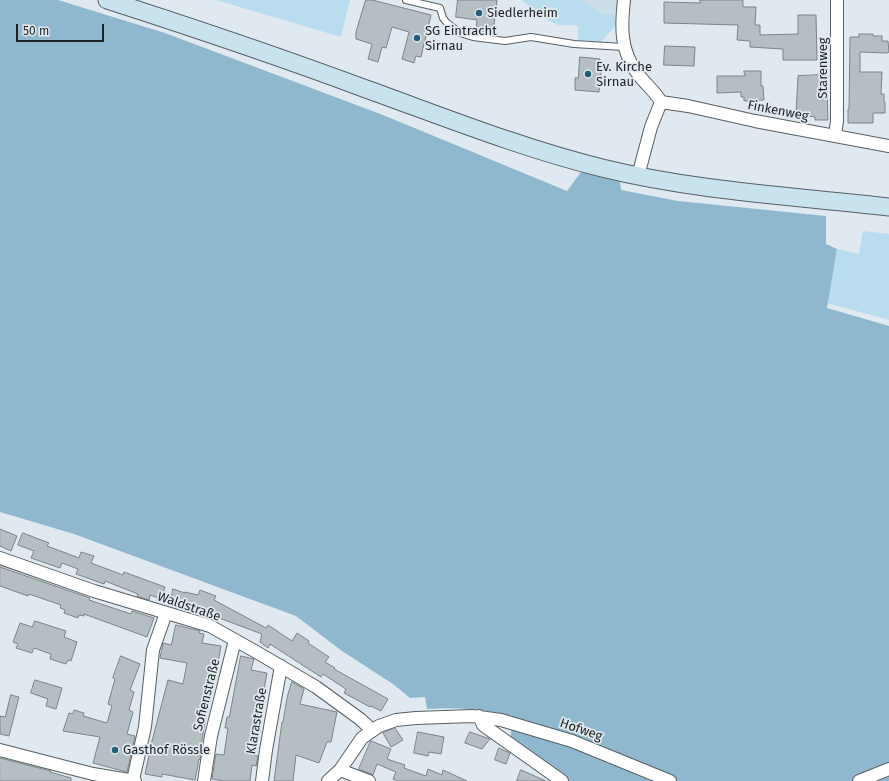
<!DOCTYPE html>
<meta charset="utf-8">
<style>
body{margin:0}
#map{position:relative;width:889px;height:781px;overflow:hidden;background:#dfe9ef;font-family:"Fira Sans",sans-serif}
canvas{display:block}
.scale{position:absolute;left:16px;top:24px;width:88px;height:18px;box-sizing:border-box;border:2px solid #1d2123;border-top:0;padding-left:5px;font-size:12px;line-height:14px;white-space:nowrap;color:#1d2123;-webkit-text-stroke:3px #dfe9ef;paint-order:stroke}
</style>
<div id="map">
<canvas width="889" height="781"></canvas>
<div class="scale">50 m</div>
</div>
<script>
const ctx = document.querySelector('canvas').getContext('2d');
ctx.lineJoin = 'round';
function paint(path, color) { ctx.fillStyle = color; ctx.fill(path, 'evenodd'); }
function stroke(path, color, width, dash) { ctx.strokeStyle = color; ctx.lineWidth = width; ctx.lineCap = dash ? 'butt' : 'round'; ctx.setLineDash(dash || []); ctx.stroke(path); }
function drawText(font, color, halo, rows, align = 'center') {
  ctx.font = font + ' "Fira Sans",sans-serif'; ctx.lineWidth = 3.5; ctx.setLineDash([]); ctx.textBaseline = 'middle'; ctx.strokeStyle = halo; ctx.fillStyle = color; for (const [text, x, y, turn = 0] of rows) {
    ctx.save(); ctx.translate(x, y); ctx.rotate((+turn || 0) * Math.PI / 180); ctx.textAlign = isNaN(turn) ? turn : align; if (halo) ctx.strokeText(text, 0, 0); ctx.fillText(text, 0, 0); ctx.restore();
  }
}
paint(new Path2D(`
 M581,0H618L617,15L601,13Z`), '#ccdee8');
paint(new Path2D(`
 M216,0H350L341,37Z
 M522,0H581L601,13L617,15V24L601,42L578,40V27C572,23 566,26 559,25C543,20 534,11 522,0Z
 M863,231L889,234V320L827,303L837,249L859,254Z`), '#b9ddef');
paint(new Path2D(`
 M0,0H58L165,33L383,115L567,191L581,172L620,182L621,190L678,201L826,216V244L837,249L827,308L889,326V781H567L510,741L513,716C484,709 457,707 427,709L425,697L410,698L393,684L342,651L296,616L74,534L0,512Z`), '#8fb8ce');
const building = new Path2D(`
 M366,0H372L431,15L421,57L416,56L414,63L402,59L409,32L392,27L386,48L382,47L378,62L368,59L372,44L356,39V32L364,5Z
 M458,0H497L493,33L476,30L477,20L456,17Z
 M700,0H743V7H756L755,25H760V35L798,34V15H816L817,60H783V49L750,47V41L737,40L738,25L664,23V2L700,3Z
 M859,34H873V36H882V41H888L889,52L887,53L860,52V72H882L881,94H884V102H885V113H873V123H848V109H849L850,37H859Z
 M665,46L695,47L694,66L664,65Z
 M580,57L600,59V65H602L599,92L575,90V78H578Z
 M744,71H761V86H763L764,100L744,101V97H741V92L717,93V76H745Z
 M821,75V89H827L828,120H815V117L796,114L798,76Z
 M0,529L17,536L11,551L0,546Z
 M23,533L49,543L47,546L79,558L81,552L94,556L91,563L123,575L124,572L165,587L161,599L150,595L149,600L137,596L138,594L105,581L104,584L76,574L78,569L62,563L60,568L31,558L34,551L18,545Z
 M0,567L90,598L89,600L131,614L132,611L154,618L147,637L84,614V616L79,615L78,618L64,613L65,610L60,608L61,605L29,594L28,596L0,586Z
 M173,589L185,593V592L198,595L200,590L216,596L214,600L266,628L268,625L292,641L297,633L309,641L308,643L329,657L325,662L335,668L334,669L388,699L381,711L371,706L370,707L344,693L346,689L323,674L321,677L270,644L268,648L260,642L262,634L187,606V608L171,603Z
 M35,621L66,631L64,637L77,642L71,661L68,660L66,664L50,659L51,654L34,648L32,653L16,648L18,644L13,642L20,623L32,627Z
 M176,625L200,631L199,633L204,634L202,643L221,646L216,674H213L200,752H201L200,760L199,759L195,780L162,774V777L145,774L152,741L168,680L183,684L187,663L160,658L163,643L171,645Z
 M121,656L140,664L130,690L134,692L129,710L133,712L127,734L135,736L127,772L93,763L100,737L63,731L69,713L73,714L74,710L84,713L83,716L107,723L112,706L108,704L115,679L113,678Z
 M241,656L254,659L251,670L267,673L259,717L254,755L258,756L256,766L252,765L250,781H224L212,779L216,754L224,755L228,728H225L227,717H229Z
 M35,680L62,688L56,709L46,706L48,699L31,693Z
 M292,682L304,689L300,704L337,712L331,742H327L319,763L296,755L293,781H274L282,722H283L287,698Z
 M11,695L19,697L9,736L0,734V716L5,717Z
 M395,728L403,740L391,747L383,733Z
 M418,732L444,737L441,754L429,752L428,756L414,753Z
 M470,732L490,739L482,749L465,743Z
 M371,741L391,749L387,759L405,765L404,768L426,776L428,769L442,775L443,770L467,781H398L393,779L396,772L377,764L373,775L359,769Z
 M499,748L510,753L506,764L495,760Z
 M0,758L51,771L50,772L71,778V781H0Z
 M521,770L546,781H517Z`);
paint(building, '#b4bec3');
stroke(building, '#7b8489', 1);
const service = new Path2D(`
 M406,0L440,8L443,18L447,23L460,33L473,37L505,41L531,37L574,44L624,47`);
const minor = new Path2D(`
 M624,0C621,27 620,51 638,74C645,84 655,91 661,102
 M661,102L688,106L755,121L889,146
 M835,135L837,121V0
 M638,176L651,127L661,102
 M0,558L94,591L210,626L258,653L316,687L360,719L372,730
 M479,716L483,725L562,781
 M0,750L93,774L135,781
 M340,770L369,781
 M133,780L145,727L153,650L166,613
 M204,781L211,736L235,640
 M262,781L266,750L281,666
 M328,781L340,770L362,738L379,726L396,720L416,718L472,716L501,720L572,741L670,781
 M859,781L889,769`);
const secondary = new Path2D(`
 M107,0C194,28 280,57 366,89C444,117 521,148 602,168C695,191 793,196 889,207`);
stroke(service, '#565f64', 8);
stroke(minor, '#565f64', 14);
stroke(secondary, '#565f64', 19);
stroke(service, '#fff', 6);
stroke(minor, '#fff', 12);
stroke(secondary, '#c8e2ee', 17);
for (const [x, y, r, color] of [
 [479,13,4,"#265e78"],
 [417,38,4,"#265e78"],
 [588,74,4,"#265e78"],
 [115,750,4,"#265e78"]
]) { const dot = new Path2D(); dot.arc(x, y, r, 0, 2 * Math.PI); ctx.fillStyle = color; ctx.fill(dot); stroke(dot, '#dfe9ef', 1.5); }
drawText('13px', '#1d2123', '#dfe9ef', [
 ["Siedlerheim",487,13],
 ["SG Eintracht",425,31],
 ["Sirnau",425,46],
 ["Ev. Kirche",596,67],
 ["Sirnau",596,82],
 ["Gasthof Rössle",123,750]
], 'left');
drawText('13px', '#1d2123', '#dfe9ef', [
 ["Starenweg",823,68,-90],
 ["Finkenweg",778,111,11],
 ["Waldstraße",189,607,19],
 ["Sofienstraße",207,695,-76],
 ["Klarastraße",257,721,-80],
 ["Hofweg",581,730,19]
]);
</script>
